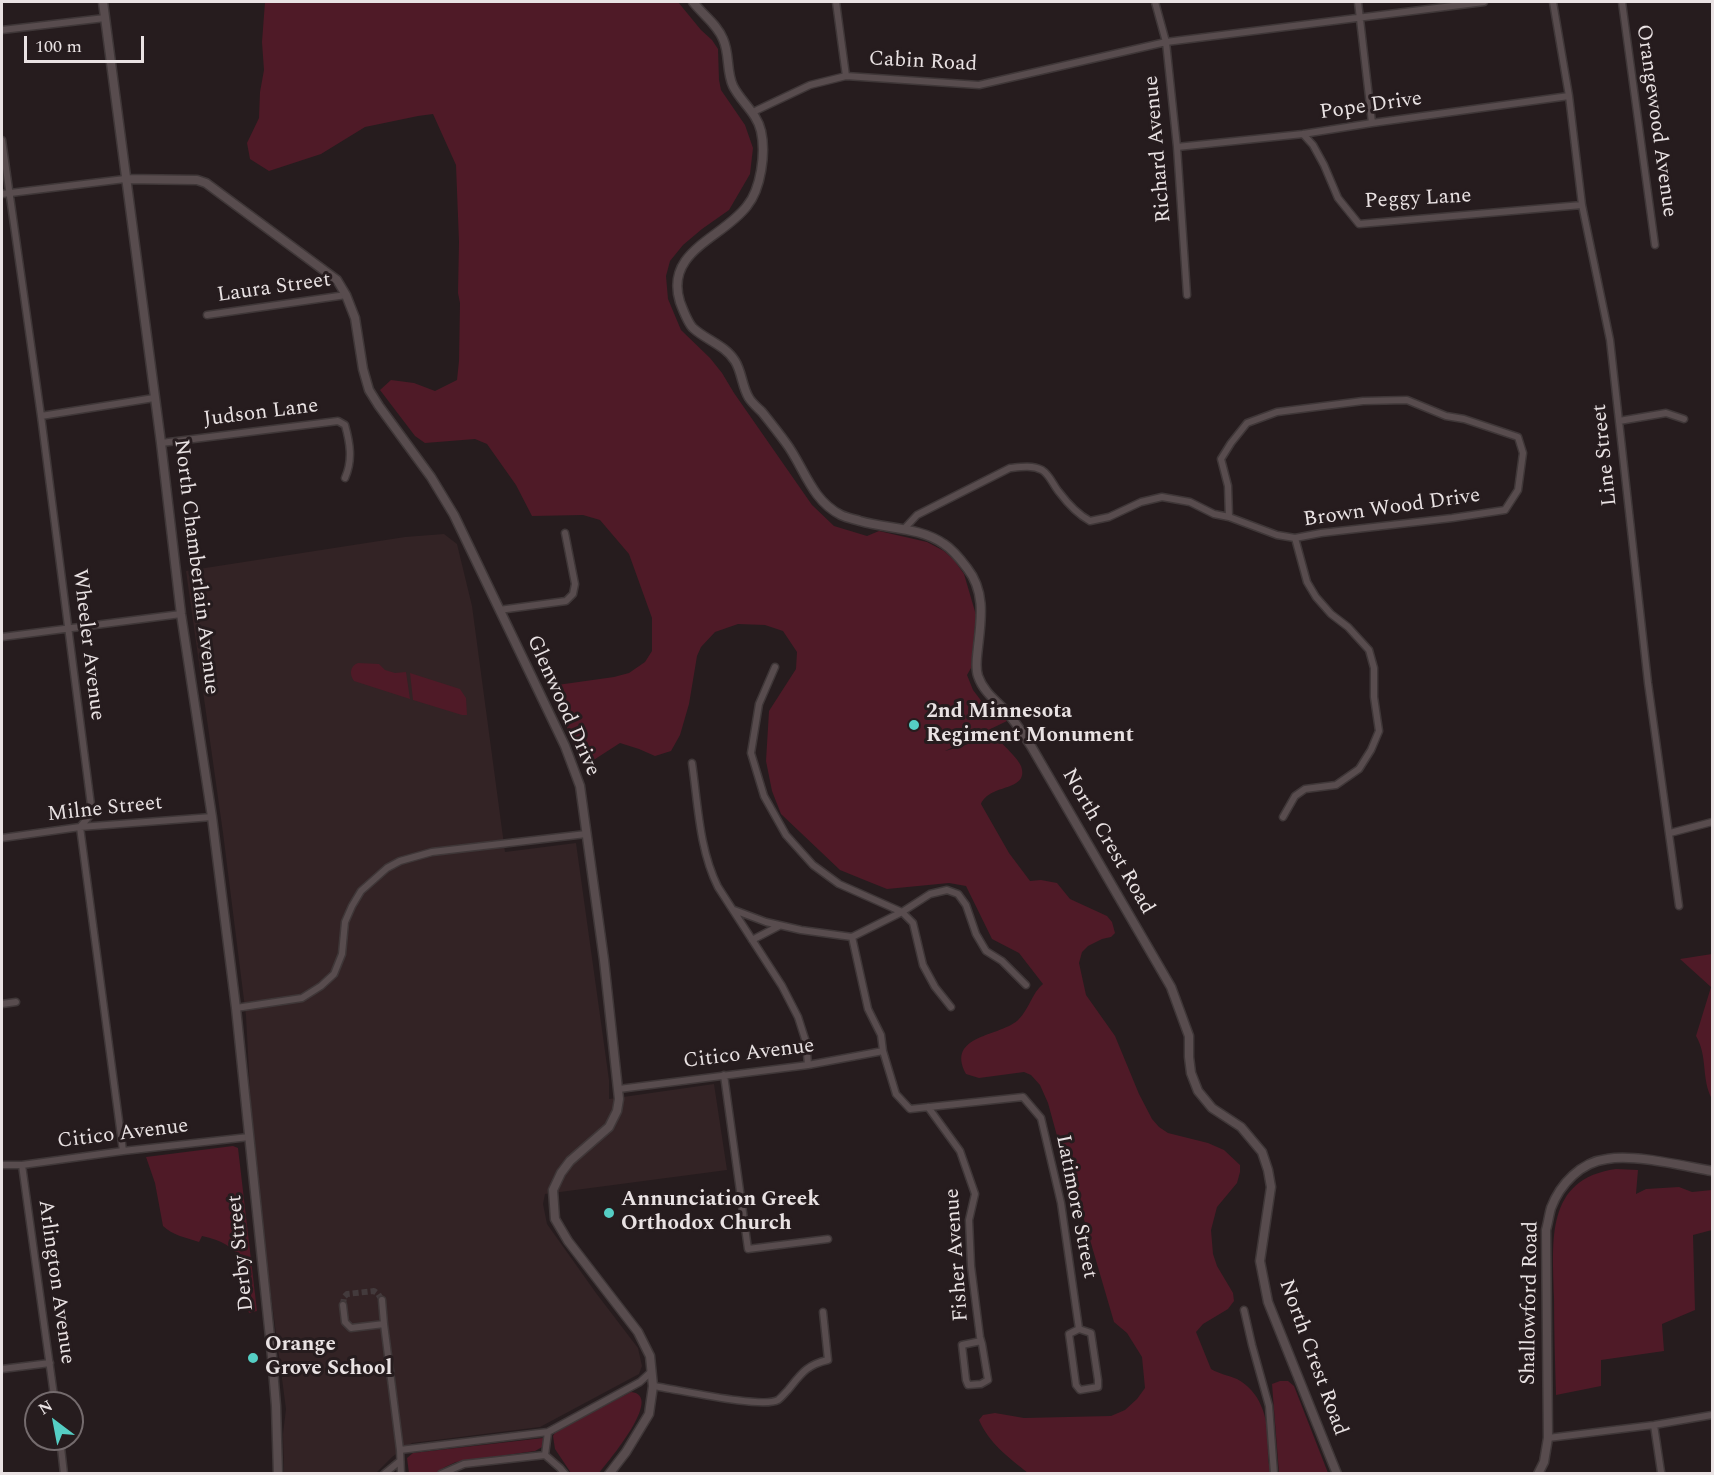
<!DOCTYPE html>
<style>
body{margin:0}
#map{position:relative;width:1714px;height:1475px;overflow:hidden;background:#261c1e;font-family:Spectral,serif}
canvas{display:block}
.frame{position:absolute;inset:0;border:3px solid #e9e2e3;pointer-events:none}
.north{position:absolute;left:24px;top:1391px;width:60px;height:60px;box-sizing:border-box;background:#261c1e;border:2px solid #746b6d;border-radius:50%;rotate:328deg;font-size:16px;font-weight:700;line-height:24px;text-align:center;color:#e9e2e3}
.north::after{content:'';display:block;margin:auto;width:21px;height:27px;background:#55cec4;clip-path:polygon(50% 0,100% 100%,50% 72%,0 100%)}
.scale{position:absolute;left:24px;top:36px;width:120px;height:27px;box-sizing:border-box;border:3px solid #e9e2e3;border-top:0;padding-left:8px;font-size:18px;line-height:21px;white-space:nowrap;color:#e9e2e3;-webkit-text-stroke:4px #261c1e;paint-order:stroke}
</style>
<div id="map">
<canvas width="1714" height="1475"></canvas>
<div class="frame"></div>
<div class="north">N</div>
<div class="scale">100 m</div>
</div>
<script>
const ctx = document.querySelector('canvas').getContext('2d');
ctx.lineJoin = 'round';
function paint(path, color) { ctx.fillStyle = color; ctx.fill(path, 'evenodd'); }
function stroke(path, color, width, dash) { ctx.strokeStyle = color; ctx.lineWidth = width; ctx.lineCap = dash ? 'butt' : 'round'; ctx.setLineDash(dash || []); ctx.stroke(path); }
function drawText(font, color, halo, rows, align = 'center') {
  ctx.font = font + ' Spectral,serif'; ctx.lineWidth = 6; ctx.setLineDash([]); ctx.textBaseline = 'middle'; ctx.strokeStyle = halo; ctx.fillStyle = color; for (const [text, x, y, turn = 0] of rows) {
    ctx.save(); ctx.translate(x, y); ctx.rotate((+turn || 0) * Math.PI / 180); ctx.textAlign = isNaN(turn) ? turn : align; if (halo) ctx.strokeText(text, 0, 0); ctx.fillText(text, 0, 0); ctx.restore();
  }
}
paint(new Path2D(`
 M444,534L457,544L472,606L505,852L576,843L609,1080V1099L714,1084L727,1170L545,1194L543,1204L547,1224L596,1293L638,1348L642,1366L639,1374L540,1427L412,1443L392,1457L376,1473H284L283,1434L286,1409L259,1205L253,1147L246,1016L223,833L186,571L405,537Z`), '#332325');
paint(new Path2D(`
 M265,2H678L701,30L712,40L718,49L719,80L721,90L745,125L753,148L750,174L729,210L702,229L683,245L670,261L666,276L668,299L681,330L710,358L722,373L734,393L812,505L834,526L867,536L879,531L927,542L944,551L954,560L964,574L976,615L971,668L967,675L973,690L989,711L1000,713L1007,721L945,751L963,746L980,739L996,737C1002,744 1018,758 1021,766C1030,792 990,783 981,804L1009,853L1030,881L1041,880L1057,883L1070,899L1107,916L1112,922L1115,933L1111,937L1102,939L1088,946L1082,952L1079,963L1086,995L1115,1036L1139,1094L1152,1119L1159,1127L1168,1133L1208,1143L1224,1150L1240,1165V1172L1237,1183L1217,1207L1211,1230L1213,1254L1217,1266L1233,1293L1234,1301L1228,1309L1203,1324L1196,1332L1211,1369C1219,1374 1228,1375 1237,1379C1260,1391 1268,1417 1268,1442C1268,1453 1267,1464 1272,1473H1028C1008,1457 989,1443 979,1420L983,1415L995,1413L1024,1418L1111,1416L1125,1410L1137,1399L1145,1388L1142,1357L1127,1333L1114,1322L1081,1209L1065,1165L1048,1103L1040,1085L1031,1075L1024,1072L979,1078L966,1074C945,1034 1002,1037 1019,1019C1029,1009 1032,993 1043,984L1019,953L992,939L966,886L949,883L887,889L867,881L840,870L781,814L772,791L766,761L769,711L796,669L797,652L783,631L765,625L738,624L715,632L701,647L697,656L689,704L680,735L671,751L655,756L639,749L620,743L589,763L577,752L550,686L614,677L629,673L645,662L652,651V618L629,554L600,520L583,515L532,516L516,485L487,444L475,439L425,443L415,436L380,390L391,380L414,383L435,391L457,380L459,361L460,303L458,293L459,242L456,165L433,114L418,116L365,127L321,154L269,171L250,159L247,143L259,118L260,92L264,70L262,42Z
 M358,663L379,664L385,670L395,673L406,672L410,699L354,681C349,674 350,666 358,663Z
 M410,673L460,689L466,698L467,715H462L413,700Z
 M1712,954V1099C1701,1079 1708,1056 1696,1036L1711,987L1680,959Z
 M233,1146L238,1148L257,1311L249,1313L247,1306L252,1304C248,1267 242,1244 202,1236L199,1242C187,1238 172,1235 163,1226L155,1183L146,1157Z
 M1616,1169L1638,1170L1636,1194L1646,1189L1679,1187L1692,1192L1712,1190V1230L1693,1235L1695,1310L1662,1324L1664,1351L1601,1360V1386L1556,1395C1555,1363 1554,1330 1554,1297C1553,1242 1544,1179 1616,1169Z
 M1280,1381H1288L1294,1386L1328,1473H1279L1272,1384Z
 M631,1392C665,1395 607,1463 599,1473H571L555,1449L553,1436L556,1431Z
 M543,1438L545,1442L544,1446L535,1451L456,1462L445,1467L436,1473H409L407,1458L413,1453Z`), '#4f1a27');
stroke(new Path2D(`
 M343,1305L344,1297L347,1294L374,1291L378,1294L382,1300`), '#433a3c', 6, [6, 3]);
const minor = new Path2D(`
 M836,2L846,76
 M1155,2L1166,42L1177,147L1187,295
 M1358,2L1372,123
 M1553,2L1569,96L1582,205L1610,340L1648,683L1679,906
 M1622,2L1655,245
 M2,30L105,18
 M753,112L810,85L846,76L979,85L1166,42L1484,2
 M1303,134L1313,145L1324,165L1338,198L1359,224L1582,205
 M2,140L41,416L92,813L80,827L123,1151
 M1177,147L1303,134L1372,123L1569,96
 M2,194L125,179
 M207,315L346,295
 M41,416L154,398
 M1619,421L1666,413L1684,419
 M161,443L338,421L345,425C350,443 353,460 345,478
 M904,529L917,515L1010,468C1020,467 1032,465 1042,470C1050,475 1053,485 1059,492C1068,504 1077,514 1090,521L1109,517L1141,502L1162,497L1190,502L1214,514L1229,517L1277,535L1295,538L1321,533L1452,518L1505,510L1518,490L1523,453L1518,437L1464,419L1446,416L1407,400L1363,401L1277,412L1247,423L1231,443L1221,459L1228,486L1229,517
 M499,610L566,601L573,594L575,584L565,533
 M2,637L181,614
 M775,667L759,704L751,753L764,796L786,835L813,865L839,884L902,912L913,923L923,965L935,987L951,1007
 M692,763C698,804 699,849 718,887L782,986L798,1017L806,1042L808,1065
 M1283,817L1295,796L1305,789L1336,785L1359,769L1371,750L1379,731L1374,697V668L1369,650L1348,627L1331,614L1316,597L1307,582L1295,538
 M1670,833L1712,822
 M2,838L80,827L212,817
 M734,910L766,922L801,930L852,937L902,912L930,894L947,890L958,894L966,905L976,934L986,951L1002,961L1026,985
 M852,937L868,1009L881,1035L883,1051L896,1094L910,1109L1023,1097L1041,1118L1061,1203L1079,1329L1069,1334L1076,1385L1080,1390L1098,1387V1380L1091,1333L1079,1329
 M752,940L779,926
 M2,1004L16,1002
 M236,1008L302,998L321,986L334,974L342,954L345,922L352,906L361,891L387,868L400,861L432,852L586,834
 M724,1075L748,1249L828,1239
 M619,1089L808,1065L883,1051
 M928,1107L960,1151L975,1194L969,1220L971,1266L980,1337L982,1344L988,1380L981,1384L968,1385L966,1380L962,1345L981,1341
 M2,1165H22L123,1151L249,1137
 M22,1165L55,1403
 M343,1305L345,1322L351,1328L384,1324L382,1300
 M1244,1310L1252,1345L1269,1406L1274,1474
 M384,1324L400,1450L401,1474
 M2,1369L50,1363
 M653,1386C676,1389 762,1409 778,1400C781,1398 785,1393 788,1390C801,1374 806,1365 828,1360L823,1312
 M1654,1425L1661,1472
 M1548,1438L1654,1425L1712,1415
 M60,1439L64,1474
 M400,1450L548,1432L640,1382L651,1372
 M545,1455L560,1468L565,1474
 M545,1455L548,1432
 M384,1474L400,1461
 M441,1474L464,1464L545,1455`);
const tertiary = new Path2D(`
 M103,2L161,443L181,614L212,817L236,1008L272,1357L276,1406L278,1474
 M693,2C703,15 717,24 723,39C730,54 726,71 733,86C741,102 757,113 761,131C766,153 761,189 747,206C723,238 664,251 680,302C683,310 688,323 693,328C706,340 725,345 735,361C742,372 742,387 749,398C752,403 758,408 762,412C770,422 778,432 786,443C804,467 811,500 841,515C847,518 854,519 860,521C887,529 920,527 944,544C952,549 961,560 967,568C986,592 981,620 978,647C977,657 975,667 978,676C983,691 995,700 1005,710C1015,721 1023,734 1031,746L1171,987L1189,1036V1057L1191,1073L1198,1091L1212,1108L1241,1127L1262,1152L1268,1170L1271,1187L1260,1261L1268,1302L1337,1474
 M125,179L197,180L206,183L337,280L346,295L355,318L363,369L369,390L379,406L431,477L454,515L565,746L580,786L604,960L619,1099L617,1111L609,1127L570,1161L561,1173L553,1190L555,1219L568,1241L638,1332L650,1356L653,1386L649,1414L626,1452L609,1474
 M1538,1474L1544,1462L1548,1438L1546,1230C1548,1223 1549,1215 1551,1208C1560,1184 1581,1162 1607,1159C1636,1154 1683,1166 1712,1171`);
stroke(minor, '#3f3738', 9);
stroke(tertiary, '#3f3738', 11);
stroke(minor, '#584c4e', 6);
stroke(tertiary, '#584c4e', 8);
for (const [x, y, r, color] of [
 [914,725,6,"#55cec4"],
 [609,1213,6,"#55cec4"],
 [253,1358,6,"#55cec4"]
]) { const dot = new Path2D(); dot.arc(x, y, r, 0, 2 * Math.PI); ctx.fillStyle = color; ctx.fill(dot); stroke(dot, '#261c1e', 2); }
drawText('21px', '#e9e2e3', '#261c1e', [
 ["Cabin Road",923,63,3],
 ["Pope Drive",1371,107,-8],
 ["Orangewood Avenue",1655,121,82],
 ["Richard Avenue",1159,149,-95],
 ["Peggy Lane",1418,200,-3],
 ["Laura Street",274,289,-8],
 ["Judson Lane",261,414,-7],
 ["Line Street",1606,455,-96],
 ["Brown Wood Drive",1392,509,-8],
 ["North Chamberlain Avenue",195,567,83],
 ["Wheeler Avenue",87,645,83],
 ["Glenwood Drive",562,706,66],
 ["Milne Street",105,810,-6],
 ["North Crest Road",1107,842,60],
 ["Citico Avenue",749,1055,-7],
 ["Citico Avenue",123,1135,-7],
 ["Latimore Street",1075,1207,79],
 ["Derby Street",242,1253,-96],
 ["Fisher Avenue",958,1255,-94],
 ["Arlington Avenue",55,1282,82],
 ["Shallowford Road",1531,1303,-89],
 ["North Crest Road",1312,1358,70]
]);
drawText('bold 21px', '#e9e2e3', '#261c1e', [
 ["2nd Minnesota",926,713],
 ["Regiment Monument",926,737],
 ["Annunciation Greek",621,1201],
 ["Orthodox Church",621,1225],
 ["Orange",265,1346],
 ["Grove School",265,1370]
], 'left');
</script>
